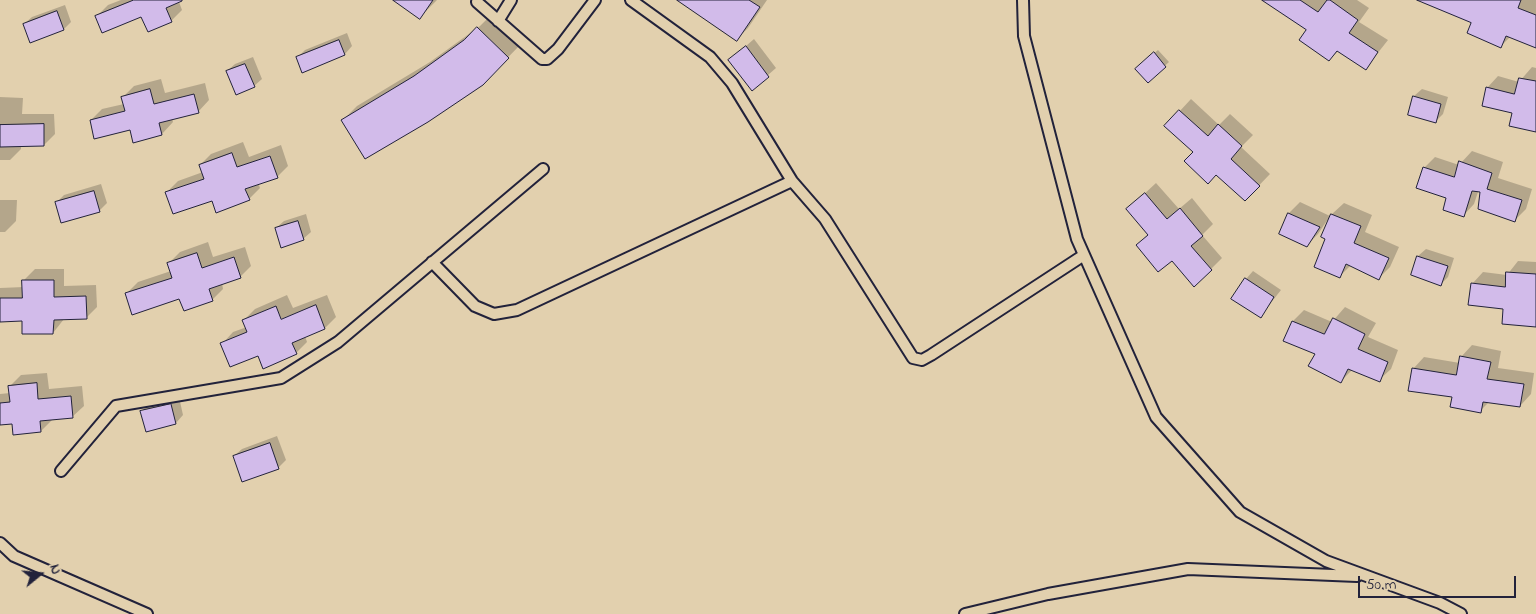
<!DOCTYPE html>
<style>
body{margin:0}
#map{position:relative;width:1536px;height:614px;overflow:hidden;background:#e2d0ae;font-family:"Indie Flower",sans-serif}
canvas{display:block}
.north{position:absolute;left:15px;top:549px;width:50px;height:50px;-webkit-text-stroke:4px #e2d0ae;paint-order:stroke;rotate:73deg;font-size:14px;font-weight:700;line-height:20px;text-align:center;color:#22223b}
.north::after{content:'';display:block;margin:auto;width:18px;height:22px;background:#22223b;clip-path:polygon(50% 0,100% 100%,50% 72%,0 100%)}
.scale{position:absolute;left:1358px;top:576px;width:158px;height:22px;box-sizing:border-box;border:2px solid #22223b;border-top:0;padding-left:6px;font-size:15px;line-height:18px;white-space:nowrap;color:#22223b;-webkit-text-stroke:4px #e2d0ae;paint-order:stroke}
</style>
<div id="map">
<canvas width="1536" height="614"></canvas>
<div class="north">N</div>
<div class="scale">50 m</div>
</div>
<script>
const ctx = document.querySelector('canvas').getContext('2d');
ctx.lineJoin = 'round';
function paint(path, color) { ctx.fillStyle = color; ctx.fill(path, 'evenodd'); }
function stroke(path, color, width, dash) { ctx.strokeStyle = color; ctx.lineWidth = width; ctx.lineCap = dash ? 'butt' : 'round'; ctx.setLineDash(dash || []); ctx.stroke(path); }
paint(new Path2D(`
 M121,0H183L179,2L182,10L171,21L142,16H97L108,5Z
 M395,0H437L420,17Z
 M679,0H767L748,28L737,39Z
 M1279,0H1357L1369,8L1359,22L1388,40L1366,68L1339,50L1329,60L1307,29Z
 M1443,0H1536V47L1511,36L1501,46Z
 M65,5L71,22L64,29L24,24L32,17Z
 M492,14L522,43L482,84L343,120L357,106L430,62L480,26Z
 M347,33L352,46L345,54L303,71L297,58L305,50Z
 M754,39L776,68L752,89L730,60Z
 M1158,50L1169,62L1148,81L1140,65Z
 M253,57L262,79L254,86L227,71L235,64Z
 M1532,67L1536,68V130L1487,88L1498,76L1519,82Z
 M161,79L165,93L205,83L209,100L198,112L172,118L173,122L162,134L134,141L131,129L91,120L102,109L124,104L122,98L134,86Z
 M1422,89L1448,97L1443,114L1435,122L1414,96Z
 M0,97L23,98L22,114H54L55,134L44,145H21V149L10,160H0Z
 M1191,99L1219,125L1230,114L1253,135L1241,147L1270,174L1245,200L1166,126Z
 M243,142L249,157L281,145L288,166L277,177L258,183L260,188L249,199H213L167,192L178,181L203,172L200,165L211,154Z
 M1472,151L1503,162L1498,178L1532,189L1526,209L1515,220L1480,186L1474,204L1463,216L1424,168L1435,157L1459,165Z
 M1156,183L1179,209L1192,198L1213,224L1202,235L1222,258L1211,269L1172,260L1138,245L1149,233L1128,209Z
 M101,184L107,203L99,211L57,202L64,195Z
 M0,200H17L16,221L5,232H0Z
 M1300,202L1330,216L1318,234L1307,245L1280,234L1289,213Z
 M1344,203L1372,215L1365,232L1399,247L1390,267L1379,278L1351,265L1340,276L1327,239L1323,237L1332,214Z
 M306,214L311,232L303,239L276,228L284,221Z
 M208,242L213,257L245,247L251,266L240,277L222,283L223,289L212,300L126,294L138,282L171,271L169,263L180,252Z
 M1426,249L1454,258L1448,277L1441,284L1412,274L1418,256Z
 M1518,261L1536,262V326L1505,307L1472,284L1483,272L1507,275Z
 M35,269H64V286L96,285L97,307L86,318L64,319L53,333L24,320L0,321V288L24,287V280Z
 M1253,271L1281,290L1262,314L1246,279Z
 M287,295L293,308L327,295L336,317L325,328L305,336L307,342L296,353L258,355L222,344L233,332L247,327L244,320L255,309Z
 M1345,307L1376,323L1368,337L1398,350L1391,369L1379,380L1352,370L1341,381L1293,321L1304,310L1332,322Z
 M1472,345L1501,351L1498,368L1534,373L1531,394L1520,406L1490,401L1480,411L1413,369L1424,357L1460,363L1461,357Z
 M47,373L49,389L82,386L84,406L72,417L52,420L41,431L13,423L0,424V394L10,393L9,387L21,375Z
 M179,397L183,415L176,423L142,411L149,403Z
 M277,436L286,460L278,468L234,456L242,449Z`), '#0003');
const building = new Path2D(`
 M134,0H182V1L166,8L172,22L148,32L141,17L102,33L95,16Z
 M393,0H433L420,19Z
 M677,0H749L760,7L737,41Z
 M1262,0H1300L1318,12L1327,0H1330L1358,20L1349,33L1378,52L1366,70L1337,51L1329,61L1299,40L1306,30Z
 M1417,0H1521L1518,8L1536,15V48L1506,36L1501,48L1467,33L1471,23Z
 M57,11L64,30L30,43L23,24Z
 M477,27L509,58L483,85L428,122L365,159L341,120L414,76L464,40Z
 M339,40L345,55L302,73L296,57Z
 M746,46L769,77L752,91L728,60Z
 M1154,52L1166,67L1148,83L1135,69Z
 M245,64L255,87L236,95L226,71Z
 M1519,78L1536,81V132L1509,126L1512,113L1482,106L1486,87L1514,94Z
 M150,89L154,104L194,94L199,113L159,123L162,135L133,143L130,130L94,139L90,120L125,111L121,97Z
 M1413,96L1441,104L1436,123L1408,115Z
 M1179,110L1208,136L1218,124L1242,146L1231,159L1260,186L1245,201L1216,175L1208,184L1184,161L1193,152L1164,126Z
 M44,124V146L0,147V125Z
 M232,153L237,167L270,156L278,178L245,189L250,200L216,213L212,201L173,214L165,192L204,179L199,165Z
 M1459,161L1492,173L1487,189L1522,200L1515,222L1478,209L1480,192L1472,191L1464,217L1443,210L1446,198L1416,188L1423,167L1454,177Z
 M94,191L100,212L61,223L55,202Z
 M1145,193L1167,219L1180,208L1203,236L1191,246L1212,270L1194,287L1172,261L1158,272L1136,245L1148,235L1126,209Z
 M1288,213L1320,227L1307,247L1279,234Z
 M1331,214L1361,226L1354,243L1389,258L1379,280L1346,264L1340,278L1314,267L1325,239L1321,237Z
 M298,221L304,240L281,248L275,228Z
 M197,253L202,268L234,257L241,278L209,289L213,301L184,311L179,299L132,315L125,293L172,278L167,263Z
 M1417,256L1448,266L1441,286L1411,275Z
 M1506,272L1536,274V327L1502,324L1503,309L1468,305L1471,283L1505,287Z
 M1245,278L1274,297L1261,318L1231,299Z
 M22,280H54V297L86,296L87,319L54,320L53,334H22V321L0,322V298H22Z
 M316,305L325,329L292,343L297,354L263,369L258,356L230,367L220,343L247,332L242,320L276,306L281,319Z
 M1333,318L1365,334L1358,349L1388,362L1380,382L1348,369L1341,383L1308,366L1315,354L1283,341L1292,321L1324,334Z
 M1460,356L1491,362L1487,379L1524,384L1520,407L1483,402L1481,413L1450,407L1452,397L1408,391L1412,368L1456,375Z
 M37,383L38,399L71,396L73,418L40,421L41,432L13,435L12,424L0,425V403L10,402L8,386Z
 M171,404L176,424L146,432L140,411Z
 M270,443L279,469L242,482L233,456Z`);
paint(building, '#d2bbea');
stroke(building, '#22223b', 1);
const lane = new Path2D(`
 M631,0L710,57L732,83L792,181L825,219L913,358L922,360L931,355L1084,255
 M1023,0L1024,36L1077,239L1156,417L1240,512L1326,561L1440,603L1461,614
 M477,2L542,59H547L558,49L595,0
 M498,21L511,0
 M432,262L475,306L494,314L517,310L792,181
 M61,471L116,406L281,378L338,342L543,169
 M0,543L14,556L147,614
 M965,614L1048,594L1188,569L1357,576`);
stroke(lane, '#22223b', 14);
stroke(lane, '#e2d0ae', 10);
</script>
